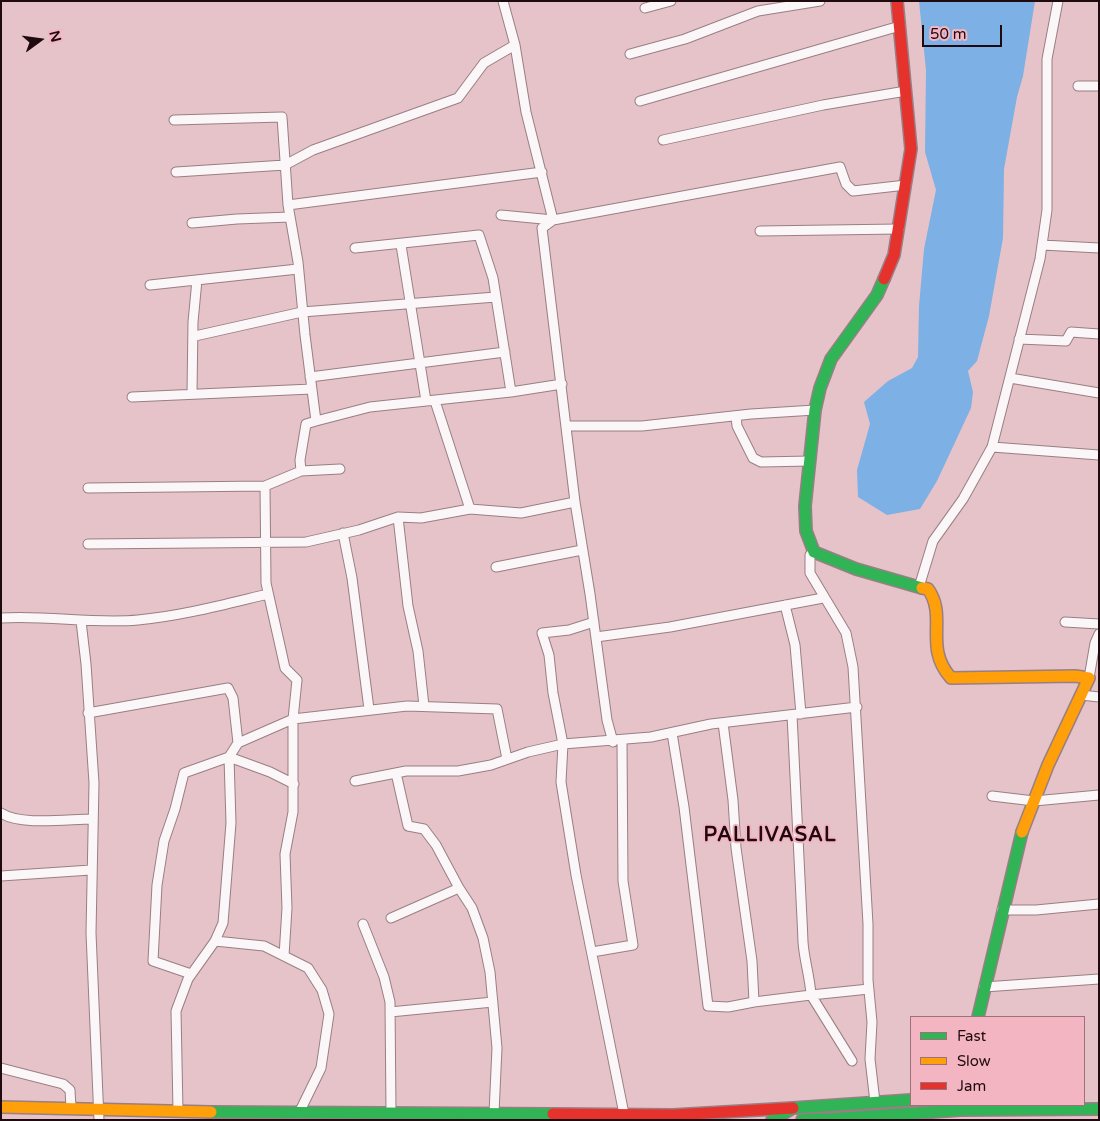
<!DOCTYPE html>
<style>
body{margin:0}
#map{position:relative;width:1100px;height:1121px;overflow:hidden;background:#e5c3c9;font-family:"Varela Round",sans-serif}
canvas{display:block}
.frame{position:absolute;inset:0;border:2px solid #1f0a0f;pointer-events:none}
.legend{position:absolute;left:910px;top:1016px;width:175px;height:90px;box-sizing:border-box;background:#f3b5c1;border:1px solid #9e717a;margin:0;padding:6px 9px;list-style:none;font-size:15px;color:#1f0a0f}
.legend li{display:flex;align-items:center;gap:10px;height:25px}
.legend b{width:25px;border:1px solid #9e717a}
.north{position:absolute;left:15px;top:15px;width:50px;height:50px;-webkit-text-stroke:4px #f3b5c1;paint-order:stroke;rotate:76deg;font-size:14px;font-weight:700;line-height:20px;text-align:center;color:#1f0a0f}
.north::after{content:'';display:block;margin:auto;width:18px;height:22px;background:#1f0a0f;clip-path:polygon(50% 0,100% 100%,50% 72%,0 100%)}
.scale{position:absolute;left:922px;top:25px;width:80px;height:22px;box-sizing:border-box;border:2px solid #1f0a0f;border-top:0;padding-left:6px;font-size:15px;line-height:18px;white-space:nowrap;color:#1f0a0f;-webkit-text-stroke:4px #f3b5c1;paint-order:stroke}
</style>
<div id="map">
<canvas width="1100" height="1121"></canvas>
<div class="frame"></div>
<ul class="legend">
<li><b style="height:6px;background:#30b455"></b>Fast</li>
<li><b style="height:6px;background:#ff9f0a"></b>Slow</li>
<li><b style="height:6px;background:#e5322d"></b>Jam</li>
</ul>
<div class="north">N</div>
<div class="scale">50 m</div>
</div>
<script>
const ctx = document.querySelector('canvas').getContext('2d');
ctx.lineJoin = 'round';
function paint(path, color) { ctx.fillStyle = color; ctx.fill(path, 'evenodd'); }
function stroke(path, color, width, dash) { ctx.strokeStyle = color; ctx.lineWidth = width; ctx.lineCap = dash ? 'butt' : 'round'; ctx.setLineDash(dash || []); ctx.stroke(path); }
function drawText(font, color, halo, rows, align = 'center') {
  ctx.font = font + ' "Varela Round",sans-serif'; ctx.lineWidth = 4; ctx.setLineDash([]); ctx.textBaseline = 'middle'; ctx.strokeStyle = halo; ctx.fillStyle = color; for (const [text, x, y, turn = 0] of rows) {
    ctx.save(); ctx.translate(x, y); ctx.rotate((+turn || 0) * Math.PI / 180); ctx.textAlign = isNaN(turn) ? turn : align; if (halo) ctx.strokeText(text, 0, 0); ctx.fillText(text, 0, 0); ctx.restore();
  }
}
paint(new Path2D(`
 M919,1H1035L1023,76L1017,97L1004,169L1003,238L989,316L977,361L968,371L973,392L971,408L937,481L920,509L887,515L858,497L857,470L870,424L864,402L888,381L912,368L918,357L919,306L924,249L936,190L925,152L926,70Z`), '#7db0e4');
const street = new Path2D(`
 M503,1L515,45L526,112L553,220L542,228L575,502L590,594L607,720L613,742
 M645,8L671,1
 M630,54L685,39L758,11L820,1
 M1078,86H1099
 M640,101L900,26
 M174,120L282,117L288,205L298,262L305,335L316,421L370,407L511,392L493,278L479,235L355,248
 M663,140L823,105L906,91
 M176,172L285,165L313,150L458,98L484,63L515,45
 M288,205L542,172
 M501,215L553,220L840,167L846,184L853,191L906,185
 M192,223L237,219L290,217
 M760,231L899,229
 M401,245L426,401
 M1042,245L1099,248
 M150,285L298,269
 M195,336L302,312L496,297
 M1019,339L1066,341L1071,332L1099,334
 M310,377L505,352
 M1010,378L1099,393
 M511,392L562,384
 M192,393L193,322L197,280
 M132,397L312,389
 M435,401L470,509
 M736,416L737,426L753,458L761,462L810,461
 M566,426H642L751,414L815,410
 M992,447L1099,455
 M301,471L300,460L306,424L316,421
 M88,488L265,486
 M398,517L408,606L418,651L424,706
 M343,533L352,578L369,709
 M88,544L306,542L359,530L398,517L421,518L470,509L521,513L575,502
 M814,552L810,555V573L846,633L853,667L868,924V980L872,1022L870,1059L875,1102
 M496,567L582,550
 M919,587L933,541L963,499L992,447L1040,259L1047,210V59L1058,1
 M785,605L795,645L801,714
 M1,618C47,615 92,624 138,620C182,616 226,604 268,594
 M81,621L86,664L94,783L91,933L99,1120
 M594,622L569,630L542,633L549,655L553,693L563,744L561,782L576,875L624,1114
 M1065,622L1099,624
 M596,637L670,627L823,598
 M1089,678L1095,643L1099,634
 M1081,695L1099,697
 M88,713L228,688L233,698L238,743
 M792,715C795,790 800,866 803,942C804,959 810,977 811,995L869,989
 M672,733L684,807L708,1006L728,1007L754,1002L752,961L736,848L733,800L723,723
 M396,773L408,826L424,829L436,845L459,888
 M355,781L406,771H458L491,765L528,752L563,744L651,737L711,724L857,707
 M992,796L1034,801L1099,795
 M1,813C20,826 69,819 92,819
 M1,876L91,870
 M1002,910H1036L1099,904
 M391,918L459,888L472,908L483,938L490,972L497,1048L494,1113
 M363,924L384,977L390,1002L391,1113
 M215,941L223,923L231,823L229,757L270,772L294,784
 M592,952L633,945L623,881L622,741
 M284,956L287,908L285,854L293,812V719L407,706L497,709L507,759
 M191,974L153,961L157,885L164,841L175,809L184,773L229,757L238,743L293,719L297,680L285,668L266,583L265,486L301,471L340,469
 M984,987L1099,979
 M754,1002L811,995L852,1061
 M390,1012L493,1002
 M1,1068L63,1084L70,1090L71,1108
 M178,1111L176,1011L188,979L215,941L264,946L308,968L322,990L329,1014L321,1068L299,1113`);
const fast = new Path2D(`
 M884,279L877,295L831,359L820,388L815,410L805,506L806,531L814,552L856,569L922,588
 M978,1017L1022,832
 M211,1112L553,1114
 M772,1120L793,1108L911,1100
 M802,1120L820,1119
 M816,1120L961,1110L1099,1109`);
const slow = new Path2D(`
 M922,588L928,589C948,617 923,647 951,678L1075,676L1089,678L1048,765L1022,832
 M1,1107L211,1112`);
const jam = new Path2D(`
 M884,279L894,255L911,149L897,1
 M553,1114L673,1115L793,1108`);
stroke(street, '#987f84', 11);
stroke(fast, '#987f84', 14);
stroke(slow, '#987f84', 14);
stroke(jam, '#987f84', 14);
stroke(street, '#fbf6f7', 9);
stroke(fast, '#30b455', 11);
stroke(slow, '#ff9f0a', 11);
stroke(jam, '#e5322d', 11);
ctx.letterSpacing = '1px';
drawText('bold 20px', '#1f0a0f', '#f3b5c1', [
 ["PALLIVASAL",770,836]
]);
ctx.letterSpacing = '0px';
</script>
